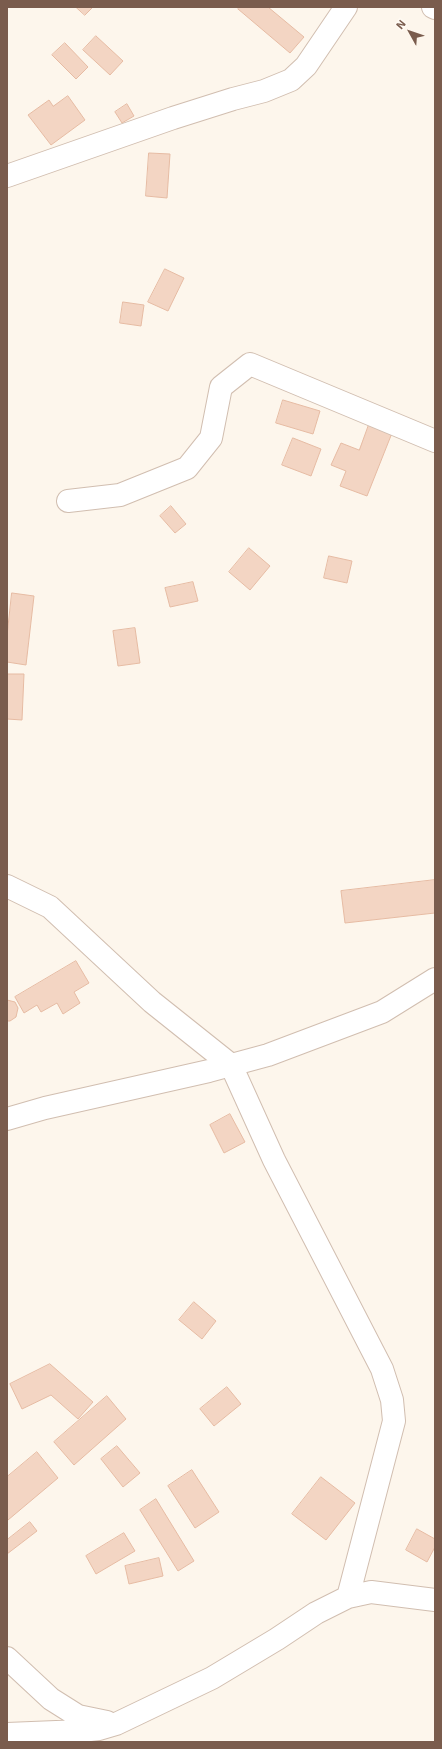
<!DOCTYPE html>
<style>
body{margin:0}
#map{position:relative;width:442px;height:1749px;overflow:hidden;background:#fdf6ec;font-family:"Exo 2",sans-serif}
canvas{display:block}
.frame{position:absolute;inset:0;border:8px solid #7a5c4d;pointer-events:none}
.north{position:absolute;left:390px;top:12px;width:40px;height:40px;-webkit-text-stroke:3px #fffaf3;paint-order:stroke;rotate:310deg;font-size:11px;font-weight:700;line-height:16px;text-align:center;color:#7a5c4d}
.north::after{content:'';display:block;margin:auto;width:14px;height:18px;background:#7a5c4d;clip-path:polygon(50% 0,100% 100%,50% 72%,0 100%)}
</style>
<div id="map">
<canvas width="442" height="1749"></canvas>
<div class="frame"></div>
<div class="north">N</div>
</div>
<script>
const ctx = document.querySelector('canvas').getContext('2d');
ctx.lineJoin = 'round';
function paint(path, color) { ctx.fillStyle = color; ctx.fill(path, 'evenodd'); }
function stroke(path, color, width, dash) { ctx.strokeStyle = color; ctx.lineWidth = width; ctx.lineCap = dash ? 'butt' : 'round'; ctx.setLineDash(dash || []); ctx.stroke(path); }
const building = new Path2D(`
 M76,7H93L85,15Z
 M240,7H268L304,37L290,53L238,9Z
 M96,36L123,61L110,75L83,50Z
 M65,43L88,67L76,79L52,55Z
 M68,96L85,120L51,145L28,115L49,100L53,106Z
 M127,104L134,116L122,123L115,112Z
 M149,153L170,154L167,198L146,196Z
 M165,269L184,278L168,311L148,302Z
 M123,302L144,305L141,326L120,323Z
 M283,400L320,411L313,434L276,423Z
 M371,419L394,428L367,496L340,486L346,471L331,465L341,443L359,450Z
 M293,438L321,449L311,476L282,465Z
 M171,506L186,524L175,533L160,516Z
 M249,548L270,566L250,590L229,572Z
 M329,556L352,561L347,583L324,578Z
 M193,582L198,601L170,607L165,588Z
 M12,593L34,596L26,665L7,662V636Z
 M135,628L140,663L118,666L113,631Z
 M7,674H24L22,720L7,719Z
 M435,880V913L345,923L341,891Z
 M76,961L89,983L74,992L80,1003L63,1014L57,1003L41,1012L37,1005L24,1013L15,997Z
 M7,1000L15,1002L18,1008L16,1017L10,1021H7Z
 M230,1114L245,1142L224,1153L210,1125Z
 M194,1302L216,1321L202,1339L179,1320Z
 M50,1364L93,1402L78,1419L51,1395L22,1409L10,1384Z
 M227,1387L241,1404L214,1426L200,1409Z
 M107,1396L126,1419L74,1465L54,1442Z
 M117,1446L140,1473L123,1487L101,1459Z
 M37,1452L58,1478L8,1520L7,1518V1477Z
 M192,1470L219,1512L195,1528L168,1486Z
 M321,1477L355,1503L326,1540L292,1514Z
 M156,1499L194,1561L178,1571L140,1510Z
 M30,1522L37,1531L7,1554V1540Z
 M417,1529L435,1539V1547L427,1562L406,1550Z
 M124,1533L135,1551L96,1574L86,1556Z
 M159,1558L163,1576L129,1584L125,1566Z`);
paint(building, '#f3d5c3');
stroke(building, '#e6bba3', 1);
const minor = new Path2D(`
 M433,7L435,8
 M7,176L173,118L233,99L264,91L291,80L306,66L346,7
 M68,501L120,495L187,468L211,438L221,387L250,364L435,441
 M7,886L50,907L152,1002L231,1065L274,1160L382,1369L392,1400L394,1421L348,1597
 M7,1119L45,1108L209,1071L268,1055L382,1012L435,979
 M7,1658L51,1699L78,1716L107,1722
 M7,1734L81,1731L99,1729L116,1724L212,1678L277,1639L316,1613L348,1597L371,1592L435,1600`);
stroke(minor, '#d1beb0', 24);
stroke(minor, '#fff', 22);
</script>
